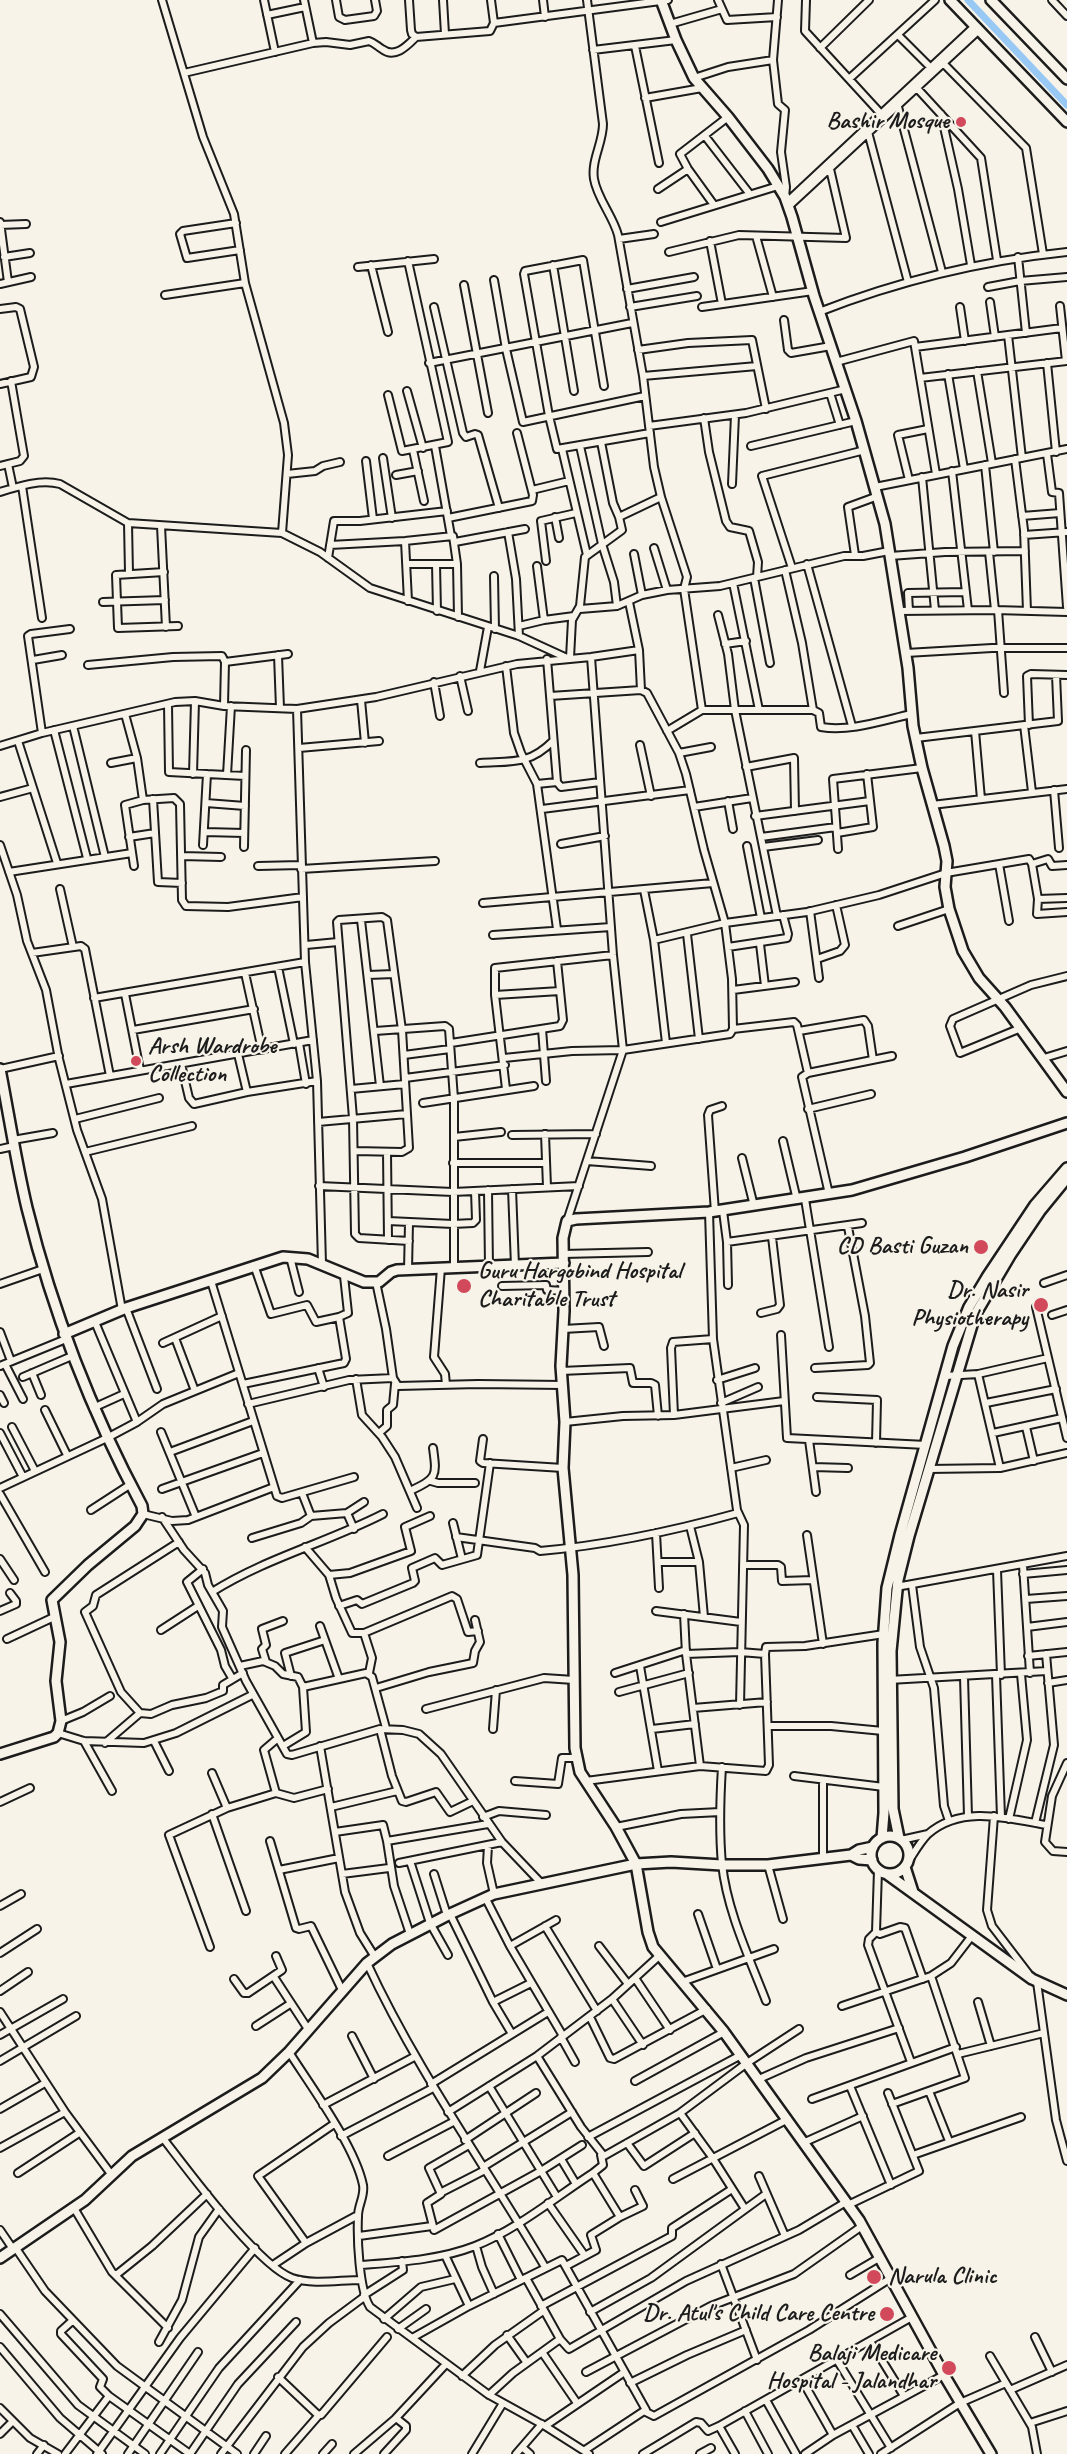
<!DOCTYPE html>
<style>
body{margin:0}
canvas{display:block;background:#f7f3e8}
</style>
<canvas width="1067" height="2454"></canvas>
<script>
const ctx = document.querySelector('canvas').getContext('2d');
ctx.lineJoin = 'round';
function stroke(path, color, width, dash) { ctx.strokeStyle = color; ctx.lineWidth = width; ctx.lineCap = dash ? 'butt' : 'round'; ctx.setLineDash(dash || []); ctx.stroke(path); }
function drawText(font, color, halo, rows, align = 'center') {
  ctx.font = font + ' Caveat,sans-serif'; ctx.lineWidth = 4.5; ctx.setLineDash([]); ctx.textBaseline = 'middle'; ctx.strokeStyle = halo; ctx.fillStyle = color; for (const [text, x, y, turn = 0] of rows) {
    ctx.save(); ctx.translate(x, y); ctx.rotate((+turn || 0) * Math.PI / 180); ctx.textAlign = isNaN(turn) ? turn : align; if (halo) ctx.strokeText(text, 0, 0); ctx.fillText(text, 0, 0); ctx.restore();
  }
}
stroke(new Path2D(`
 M968,0L1067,105`), '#97c9f4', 7);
const street = new Path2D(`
 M162,0L203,137L234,214L245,283L284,423L288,455L282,533
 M264,0L275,52
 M304,0L313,43L326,42L350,45L369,41C375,43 377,46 382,49C395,59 407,46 416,37L490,31L494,23L491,0
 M336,0L339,17L345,20L374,16L377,11L375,0
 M409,0L411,30L412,34L416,37
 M443,0L445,34
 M543,0L545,17
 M718,0L727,20L777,17
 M778,0L773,60L778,104L785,110L781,152L786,187L785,197
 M806,0L805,31L882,115
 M1052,0L1067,16
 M267,15L305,7
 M494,23L668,0
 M670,24L722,9
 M898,35L930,67
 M635,46L659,163
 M820,48L869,0
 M593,50L676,40
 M943,63L1026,148L1043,254
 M184,73L313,43
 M694,78L728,67L773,60
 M849,79L935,0
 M915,86L981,158L997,260
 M645,98L702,88
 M897,103L942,272
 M941,114L958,189L971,265
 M868,132L908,282
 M705,136L749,193
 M658,189L688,169
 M787,202L975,26
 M714,205L688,169L680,154L728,117
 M788,207L979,30
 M0,222L8,282
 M661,222L778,186
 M236,223L183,231L180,234L187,258L240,250
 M0,225L26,224
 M756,236L773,297
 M619,239L654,234
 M710,241L722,304
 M669,252L739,235L846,238L830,169
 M4,257L30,253
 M1018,257L1026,333
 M371,265L388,332
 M553,265L574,391
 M358,267L434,259
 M494,280L506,349L523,422L645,396
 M0,284L31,277
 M464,285L488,413
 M988,287L1020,281L1067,277
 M627,289L694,277
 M165,295L245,283
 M990,302L995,337
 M1060,306L1066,361
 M434,307L463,433L466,437L475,434L478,435L499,508
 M630,307L697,296
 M702,307L813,291
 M960,307L965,341
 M0,309L16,307L20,309L34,367L31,377L0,384
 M819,312C901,280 980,261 1067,252
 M784,320L788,350L791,353L831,346
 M1008,335L1022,458
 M915,347L1062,328
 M638,350L688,343L752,340L766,409
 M836,362L914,341L936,474
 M429,363L632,323
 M1047,363L1056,452
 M977,371L992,463
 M948,374L964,469
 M643,376L757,366
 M920,378L1067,361
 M604,386L583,260L525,271L524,274L549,416L557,449L650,433
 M407,391L423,448
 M830,393L840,425
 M388,395L402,451L448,442L408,261
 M704,418L709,452L726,521L730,527L749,531L758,562L757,577
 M649,426L746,413L846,389
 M601,442L613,503L619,517
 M435,446L451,536
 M580,446L602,544L614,582L617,606
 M751,446L856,421
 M562,449L587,555
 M413,450L424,501
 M1047,454L1052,492L1059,493L1067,607
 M383,458L392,518
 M1015,459L1024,530L1027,611
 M366,461L373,519
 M8,464L13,488
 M985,465L994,552
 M0,466L20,461L24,456L11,381
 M952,471L968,610
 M287,474L315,471L323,466L340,462
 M396,475L418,471
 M922,477L935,610
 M909,480L898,435L928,429
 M732,484L735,415
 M22,486L42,618
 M875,487L1067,449
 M532,490L569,481
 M0,492C19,486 41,479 60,484L128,523L282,533L320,552L370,588L519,636L567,658
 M661,497L687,577L684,589L702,710L667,731
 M1022,516L1060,513
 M555,517L559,538
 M448,518L532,501L533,495L517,433
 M128,523L129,573
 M161,526L166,627
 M508,532L516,579L519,636
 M1024,535L1067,532
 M405,541L408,601
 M455,542L525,529
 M330,545L405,541L453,536L457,564L458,617
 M654,548L667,590
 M989,552L995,610
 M634,554L642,595
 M855,555L848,507L878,496
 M890,556L945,552L1025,551
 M328,558L334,521H360L447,511
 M546,561L541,521L576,513
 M407,564H457
 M436,564L437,611
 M807,564L852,726
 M537,566L544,620
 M792,568L762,476L865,450
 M164,572L116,575L118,628L178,626
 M494,576L495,629
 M754,578L770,663
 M733,583L759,710
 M103,602L165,600
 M629,602L639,650L641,690
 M580,609L617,606L642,595L667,590L720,586L844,556H863L889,551
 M998,610L1004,693
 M899,611L995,610L1067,612
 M909,611L908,593L966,592
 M718,615L728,654L735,710L777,916
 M519,626L544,620L574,616
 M725,644L746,641
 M906,653L992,648H1067
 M278,655L280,708
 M570,658L572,620L580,606L585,557L622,530L619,517L661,497L654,467L643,376L618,235C613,216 597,198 594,179C591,160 603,143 603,124L587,0
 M547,659L557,782L561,787L600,782
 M33,660L62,655
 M225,662L288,654
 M88,665L173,657L222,656L225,662L224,706
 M506,666L514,733L521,753L537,784L557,929
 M480,671L488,627
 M460,676L468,711
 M434,682L440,716
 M550,696L641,690L647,693L679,753L686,774L704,850L725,923L732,979L733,1029L730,1034L623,1050L567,1221
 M361,700L365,743
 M168,704L169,772L245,776
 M297,709L305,962L317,1081L322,1264
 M702,710H813L802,643L785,570
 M813,710L819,713L821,727C850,732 884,720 912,714
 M125,714L137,758L143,800L125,805L134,866
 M1024,725L1032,792
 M1029,725L1027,676L1031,674L1067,675
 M73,726L105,857
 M54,730L87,858
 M975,731L981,799
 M42,733L28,636L31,634L70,629
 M916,738L1058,721L1056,675
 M18,741L57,863
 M640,745L651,796
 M0,746L42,733L175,702L195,701L224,706L297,709L376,697L517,664L591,657L639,650
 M299,748L379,741
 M679,753L711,747
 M111,763L137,758
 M480,763C512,761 529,765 553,741
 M746,767L794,758L795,811
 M193,774L195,701
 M227,775L231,706
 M537,784L557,782
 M1054,790L1059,848
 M0,797L33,788
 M153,799L158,882L182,883
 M143,800L174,798L180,804L182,900L186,906L228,907L303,897
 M728,801L733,829
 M206,803L245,806
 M932,805L1067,789
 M694,807L752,798
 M542,809L690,790
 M755,816L870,801
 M205,832L244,833
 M837,833L873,827L867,774
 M129,837L155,833
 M761,837L836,827
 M561,844L605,836
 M0,845L17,895L27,941L46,990L59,1059L77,1130L102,1199L122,1310
 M203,845L207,774
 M747,846L761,918
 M244,847L246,750
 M763,847L818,840
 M838,849L833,779L922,768
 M182,856L221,857
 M999,864L1009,921
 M1032,864L1038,899L1037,914L1067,912
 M258,866L301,865
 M301,869L435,861
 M9,872L132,853
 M60,889L73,947
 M644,890L654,940
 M1038,899L1067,898
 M483,903L713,883
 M810,911L819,978
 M361,920L380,1086
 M898,926L949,909
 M687,934L699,1039
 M493,935L611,927
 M760,944L765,986
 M306,945L338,942
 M728,947L787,938L788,934L783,915
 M32,953L81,946L85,949L110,1076
 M817,959L840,951L845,945L836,905
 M278,967L294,1044
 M245,973L262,1050
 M368,975L394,974
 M733,990L795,982
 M125,994L140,1070
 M495,995L560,991
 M94,998L305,962
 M1021,1028L960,1053L950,1026L953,1019L1031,985L1067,976
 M542,1029L546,1081
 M733,1029L794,1022L797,1025L808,1073L892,1056
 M133,1030L254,1009
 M375,1031L445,1026L449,1029L454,1099V1267
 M799,1031L864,1020L868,1026L873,1060
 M299,1043L306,1084
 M451,1043L560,1026L563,1020L557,961
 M666,1043L654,940L725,923L807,912L879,895L946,873L1029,859L1032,864L1048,859L1052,866L1067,865
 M238,1054L247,1092
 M404,1055L450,1049
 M504,1058L572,1051L623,1050L613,955L591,657
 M1044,1058L1067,1051
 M181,1064L189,1098L194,1104L247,1092L317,1081
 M0,1069L59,1056
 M808,1073L802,1077L829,1194
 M405,1078L505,1065
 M66,1084L313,1040
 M351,1089L405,1084
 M506,1089L495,995V968L613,955
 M423,1103L534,1086
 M808,1109L871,1094
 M75,1119L159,1098
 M318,1122L407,1114
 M545,1134L547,1187
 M512,1135L596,1134
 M454,1137L501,1132
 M13,1140L53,1133
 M783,1141L797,1200
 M0,1149L14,1146
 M355,1151L402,1152L409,1148L402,1030L387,920L382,917L339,920L337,922L353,1118L355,1234L359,1238L409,1241
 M85,1152L192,1126
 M387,1152L388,1240
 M742,1158L754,1206
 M587,1161L651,1166
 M453,1163H545
 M319,1186L453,1192L579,1186
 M512,1189L515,1266
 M488,1190L489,1267
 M805,1199L829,1347
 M723,1211L727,1242L728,1285
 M709,1212L713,1339L737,1510L744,1525L740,1705
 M715,1212L708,1115L710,1110L722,1106
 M388,1221L453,1224L473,1223L476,1220L475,1191
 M727,1242L862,1223
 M563,1254L648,1252
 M290,1257L299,1292
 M254,1265L271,1314L307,1305L316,1322L339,1317L348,1313L344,1276
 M441,1268L434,1357L445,1374L446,1385
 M408,1270L409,1223
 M211,1281L277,1496L282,1498L354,1477
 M1044,1283L1067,1275
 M0,1284L43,1269
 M502,1286L546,1285L547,1290L564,1291
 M1036,1307L1067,1438
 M126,1308L157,1389
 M761,1313L777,1309L780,1305L772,1237
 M1052,1315L1067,1310
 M95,1322L137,1422
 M563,1329L599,1327L604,1346
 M0,1332L11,1361
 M781,1335L787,1438L926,1445
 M175,1338L195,1391
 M163,1343L222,1316
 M5,1364L23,1399
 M0,1366L66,1339
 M318,1368L324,1387
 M815,1368L868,1365L870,1363L865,1316L848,1227
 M561,1371L630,1368L633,1383H651L655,1385L658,1416
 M32,1373L41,1395
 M978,1374L1000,1468
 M945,1376L978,1374L1048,1358
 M23,1377L72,1356
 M393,1378L398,1386L478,1384L563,1385
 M356,1379L362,1415L382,1437L395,1457L417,1508
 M717,1380L755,1368
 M243,1384L344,1363L346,1359L339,1317
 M0,1395L4,1403
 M817,1397L877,1400L876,1443
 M721,1403L758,1387
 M986,1403L1056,1389
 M248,1404L349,1380L393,1378L386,1329L376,1282
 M93,1408L124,1394
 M45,1410L67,1455
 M674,1415L671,1348L673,1342L713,1339
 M565,1422L623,1416L674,1415L784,1401
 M12,1427L35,1471
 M1026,1427L1034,1461
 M161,1432L196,1517
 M0,1433L23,1477
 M379,1433L387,1426V1410L393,1405L395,1384
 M993,1433L1062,1418
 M483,1439L480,1461L483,1463L563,1468
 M809,1440L816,1492
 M170,1452L253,1421
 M813,1467L848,1468
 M731,1468L766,1460
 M928,1469L1000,1468L1067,1453
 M431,1481L438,1483H475
 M0,1488L107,1438L137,1422L163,1404L239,1373
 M162,1489L263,1453
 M410,1491C437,1478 437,1477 433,1448
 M302,1493L311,1516L347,1513L364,1502
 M0,1494L45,1572
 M91,1510L131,1484
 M347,1513L354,1529
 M143,1514L172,1521L188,1520L274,1487
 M162,1517L184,1550L205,1573L208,1585L223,1611L222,1627L246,1681L287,1754L292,1755L380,1729L403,1730L419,1734L441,1754L502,1842L541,1883
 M453,1523L462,1559
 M690,1526L699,1562L704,1617
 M656,1533L659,1588
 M807,1535L823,1644
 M456,1537L535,1548L540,1551C607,1545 673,1531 738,1513
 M252,1538L301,1523L311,1516
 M179,1542L96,1595L93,1606L85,1612L121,1692L140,1713L151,1714L172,1705L206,1698L223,1691V1685L243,1673
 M305,1547L329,1575L336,1598L352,1633H364
 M0,1559L14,1580
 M658,1562H699
 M743,1565H778L781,1567L782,1581L813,1580
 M1023,1565L1030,1673
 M203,1569L187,1582L221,1650L225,1666L232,1678
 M997,1570L1001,1675
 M1023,1574L1067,1570
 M329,1575L350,1573L411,1551L405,1527L430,1516
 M912,1585L920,1647L934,1688L944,1806L949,1821
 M896,1587L1067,1556
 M212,1592C266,1558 326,1543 383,1514
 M1026,1599L1067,1596
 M339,1606L357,1600L362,1604L413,1583L415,1581L412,1568L435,1558L442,1565L477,1555L490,1463
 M0,1611L16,1604V1601L10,1593
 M656,1611L741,1622
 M684,1614L686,1654L700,1766
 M320,1626L339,1679
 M1027,1627L1067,1622
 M161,1630L198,1606
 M7,1639L54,1617
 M686,1654L740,1652L765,1654
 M1028,1656L1067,1652
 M266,1662L262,1649L266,1645L262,1629L283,1621
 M240,1666L263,1661L275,1666L283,1674L298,1677L303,1687
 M640,1666L658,1771
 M369,1673L372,1658L364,1633L452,1596L457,1599L468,1632L478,1631
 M615,1673L686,1650
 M996,1675L1001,1817
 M291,1676L285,1653L325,1640
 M964,1677L968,1816
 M889,1680L1047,1671
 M1048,1683L1067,1680
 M376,1688L429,1672L473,1663L475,1651L480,1642L475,1620
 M619,1692L689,1673
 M693,1708L767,1702
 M426,1709L544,1678L574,1680
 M61,1721L83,1712L110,1696
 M768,1726H831L883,1731
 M380,1729L392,1776L402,1801L406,1802L436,1792L450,1812L473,1801
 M493,1729L496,1690
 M652,1729L695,1724
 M58,1733L84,1741L144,1743L176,1733L252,1695
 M84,1741L112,1791
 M154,1741L169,1771
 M105,1743L140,1713
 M283,1746L306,1732L303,1687L366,1673L372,1677L386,1728
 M320,1746L345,1892L360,1933L375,1957
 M1067,1763L1052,1796L1045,1842L1053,1851L1067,1852
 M722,1767C720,1799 719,1832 722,1864C727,1911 749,1957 766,2001
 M212,1773L227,1808
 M794,1776L884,1787
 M823,1780V1859
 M515,1781L558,1784L562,1758H576
 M586,1781L700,1766L766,1771L769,1765L765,1654L766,1647L805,1646L884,1634
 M276,1793L294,1798L328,1789
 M0,1802L30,1788
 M331,1807L397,1791
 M212,1814L246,1911
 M994,1816L987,1910L992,1926L1028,1973
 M483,1817L499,1811L546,1815
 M1009,1819L1027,1740L1021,1674
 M1035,1823L1054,1745L1046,1654
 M616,1827L681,1814L720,1812
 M335,1832L383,1825L387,1841
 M901,1840L928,1834
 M270,1841L296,1928L299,1929L311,1926L342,1990
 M488,1846L487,1863L494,1894
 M410,1861L430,1923L448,1955
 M908,1862C914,1853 920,1842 928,1834C961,1805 1007,1818 1046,1825
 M399,1863L502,1842
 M768,1865L783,1919
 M279,1870L339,1858
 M878,1870L876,1932L880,1934L900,1927L905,1928L923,1979
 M342,1874L389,1868
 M434,1874L447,1915
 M485,1897L510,1946L563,2036
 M0,1906L21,1894
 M450,1914L493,2002L512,2034
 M698,1914L717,1969
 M545,1926L597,2011
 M876,1932L869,1939L868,1945L911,2062
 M410,1934L394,1886L387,1841L488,1824
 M510,1946L556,1920
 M599,1946L628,1984
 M210,1947L169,1835L227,1808L276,1793L264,1750L278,1738
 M0,1953L37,1929
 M367,1963C417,2071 485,2165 545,2267
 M274,1977L308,2029
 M635,1978L670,2030
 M234,1979L244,1993H248L282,1970L276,1956
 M682,1982L774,1949
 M1037,1982L1056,2120L1067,2161
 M0,1991L28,1972
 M612,1999L643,2045
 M493,2002L531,1983
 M978,2002L991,2046
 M842,2006L931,1976L951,1963L971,1937
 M0,2012L65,2112L111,2174
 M590,2017L610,2058L614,2059L707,2009
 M256,2026L290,2004
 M0,2035L63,1999
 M352,2036L374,2079
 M561,2037L575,2062
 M289,2052C310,2085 355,2146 363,2185C365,2196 358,2205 358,2216C357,2238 359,2290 370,2307L489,2395L545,2426L589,2454
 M958,2054L1044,2033
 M537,2056L581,2127L604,2156L680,2113L747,2063L799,2029
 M0,2061L76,2016
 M759,2079L806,2058L899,2028
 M635,2081L724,2032
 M431,2084L548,2012
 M489,2086L557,2197
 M850,2086L891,2185
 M929,2091L949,2141
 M812,2099L956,2047
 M892,2104L965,2078L931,1976
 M323,2105L414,2057
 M0,2109L45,2083
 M448,2112L537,2056L612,1999L659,1956
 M680,2113L712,2157L745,2209
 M341,2136L433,2088
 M162,2137C187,2169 258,2266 292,2278C313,2285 339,2280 361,2280
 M588,2137L741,2055
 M465,2140L536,2093
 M805,2142L863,2116
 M627,2143L644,2166L695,2133
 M469,2145L429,2168L441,2194L427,2203L434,2230L541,2171L582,2145
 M0,2148L65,2112
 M913,2155L1021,2117
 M388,2156L453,2122
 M561,2159L576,2184
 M483,2167L572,2112
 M18,2173L79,2133
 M593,2173L620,2217L643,2206L635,2190
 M759,2176L785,2236
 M673,2179L788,2119
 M440,2193L485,2170
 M548,2203L585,2256
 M848,2205L919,2171L888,2093
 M74,2208L112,2272L168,2328
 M0,2230L13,2249
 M498,2234L521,2280
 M359,2236L432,2226
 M306,2243L258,2176L334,2124
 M476,2246L482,2267L494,2294
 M15,2247L45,2291L117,2366L237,2454
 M445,2255L469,2306
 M721,2264L757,2360
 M273,2265L306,2243L358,2215
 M361,2265C399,2262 439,2260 475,2246C516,2230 556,2197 593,2173L603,2165L601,2155
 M566,2266L596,2250L591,2235L620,2217
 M116,2275L152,2246L207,2194
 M850,2275L879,2258
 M526,2278L560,2339L569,2349L686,2281L799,2230L846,2202
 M364,2295L403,2270L402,2261
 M541,2306L672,2236V2228L732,2189
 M590,2312L651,2278L766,2194
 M0,2314L78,2405L145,2454
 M384,2319L421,2287L455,2279
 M72,2321L61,2331V2334L103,2379L100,2387L109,2396L190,2454L238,2384L296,2322
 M398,2329L426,2309
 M507,2335L527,2363
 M1035,2337L1052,2372
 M412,2338L469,2306L562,2260L646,2410
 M870,2341L904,2396
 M159,2342L182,2300L199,2237L219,2209
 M0,2347L60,2418L102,2454
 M542,2352L577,2403
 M990,2356L1032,2427L1037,2454
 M837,2360L891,2448
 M586,2372L711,2306L794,2274L862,2226
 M462,2376L495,2345L543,2311
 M278,2377L317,2414L321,2415L387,2337
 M802,2380L833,2435
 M630,2383L687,2355L746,2330
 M1010,2390L1067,2365
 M489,2395L513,2373L560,2339
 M766,2400L796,2454
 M0,2408L30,2438L58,2454
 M745,2411L768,2454
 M1030,2423L1067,2411
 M852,2425L869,2454
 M545,2426L623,2373
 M719,2426L735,2454
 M0,2434L12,2422
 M522,2447L530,2454
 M585,2450L644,2411L654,2416L809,2330L891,2278
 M37,2454L44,2445
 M65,2454L109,2396
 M97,2454L180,2338L255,2248
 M128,2454L198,2352
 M160,2454L219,2368L300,2280
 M221,2454L303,2347L329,2323L364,2297
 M254,2454L266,2436
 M285,2454L319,2415
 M323,2454L332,2444
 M354,2454L395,2419L446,2364
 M384,2454L406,2430V2426L396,2418
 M472,2454L503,2403
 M516,2454L542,2424
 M643,2454L696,2422L701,2423L708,2431L719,2426L912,2317
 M700,2454L711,2448
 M805,2454L833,2435L944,2375
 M881,2454L960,2403L1006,2383`);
const secondary = new Path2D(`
 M661,0L676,40L694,78L728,117L768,169L785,197L792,217L814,296L856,421L885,524L908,668L913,726L922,768L944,846L947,861L945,887L949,909L963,951L979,978L1005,1007L1067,1092
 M950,0L1067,122
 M991,0L1067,79
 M0,1069C9,1115 16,1162 27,1208C53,1313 91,1411 142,1506L143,1514L135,1526L88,1565L52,1600L60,1642L56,1681L61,1721L58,1733L54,1737L0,1754
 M64,1334L126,1308L283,1257L308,1259L364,1282H379L391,1272L397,1270L564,1263
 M871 1855a19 19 0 1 1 38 0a19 19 0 1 1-38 0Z
 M882,1838L884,1813L883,1643L887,1588L900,1535L953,1346L969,1307L987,1277L1035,1205L1067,1168
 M899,1838L893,1809L891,1651L898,1580L909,1536L975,1315L1011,1254L1040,1211L1067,1178
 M851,1855L859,1859L872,1860
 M905,1867L913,1892
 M887,1874L1032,1979L1067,1995
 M0,2258L85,2200L132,2156L262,2078L289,2052L367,1963L392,1944L450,1914L494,1894L636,1864L671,1862L722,1865H768L851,1855L859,1850L873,1847
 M991,2454L944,2375L859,2220L724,2032L653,1947L648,1932L636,1864L616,1827L580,1772L575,1748L573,1575L563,1468L565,1422L561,1366L564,1311L563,1238L567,1221L576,1219L709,1212L852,1190L965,1157L1067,1123`);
stroke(street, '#1c1c1c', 10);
stroke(secondary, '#1c1c1c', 14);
stroke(street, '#f7f3e8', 6);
stroke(secondary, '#f7f3e8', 9);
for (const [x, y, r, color] of [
 [961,122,6,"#d1495b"],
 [136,1061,6,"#d1495b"],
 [981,1247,8,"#d1495b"],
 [464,1286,8,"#d1495b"],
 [1041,1305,8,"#d1495b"],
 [874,2277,8,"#d1495b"],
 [887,2314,8,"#d1495b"],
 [949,2368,8,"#d1495b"]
]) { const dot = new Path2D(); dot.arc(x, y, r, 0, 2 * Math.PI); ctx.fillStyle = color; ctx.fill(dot); stroke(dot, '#f7f3e8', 2); }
drawText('bold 24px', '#1c1c1c', '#f7f3e8', [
 ["Bashir Mosque",949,122],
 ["Arsh Wardrobe",148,1047,"left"],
 ["Collection",148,1075,"left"],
 ["CD Basti Guzan",968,1247],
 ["Guru Hargobind Hospital",478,1272,"left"],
 ["Charitable Trust",478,1300,"left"],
 ["Dr. Nasir",1028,1291],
 ["Physiotherapy",1028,1319],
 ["Narula Clinic",888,2277,"left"],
 ["Dr. Atul's Child Care Centre",874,2314],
 ["Balaji Medicare",936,2354],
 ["Hospital - Jalandhar",936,2382]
], 'right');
</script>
